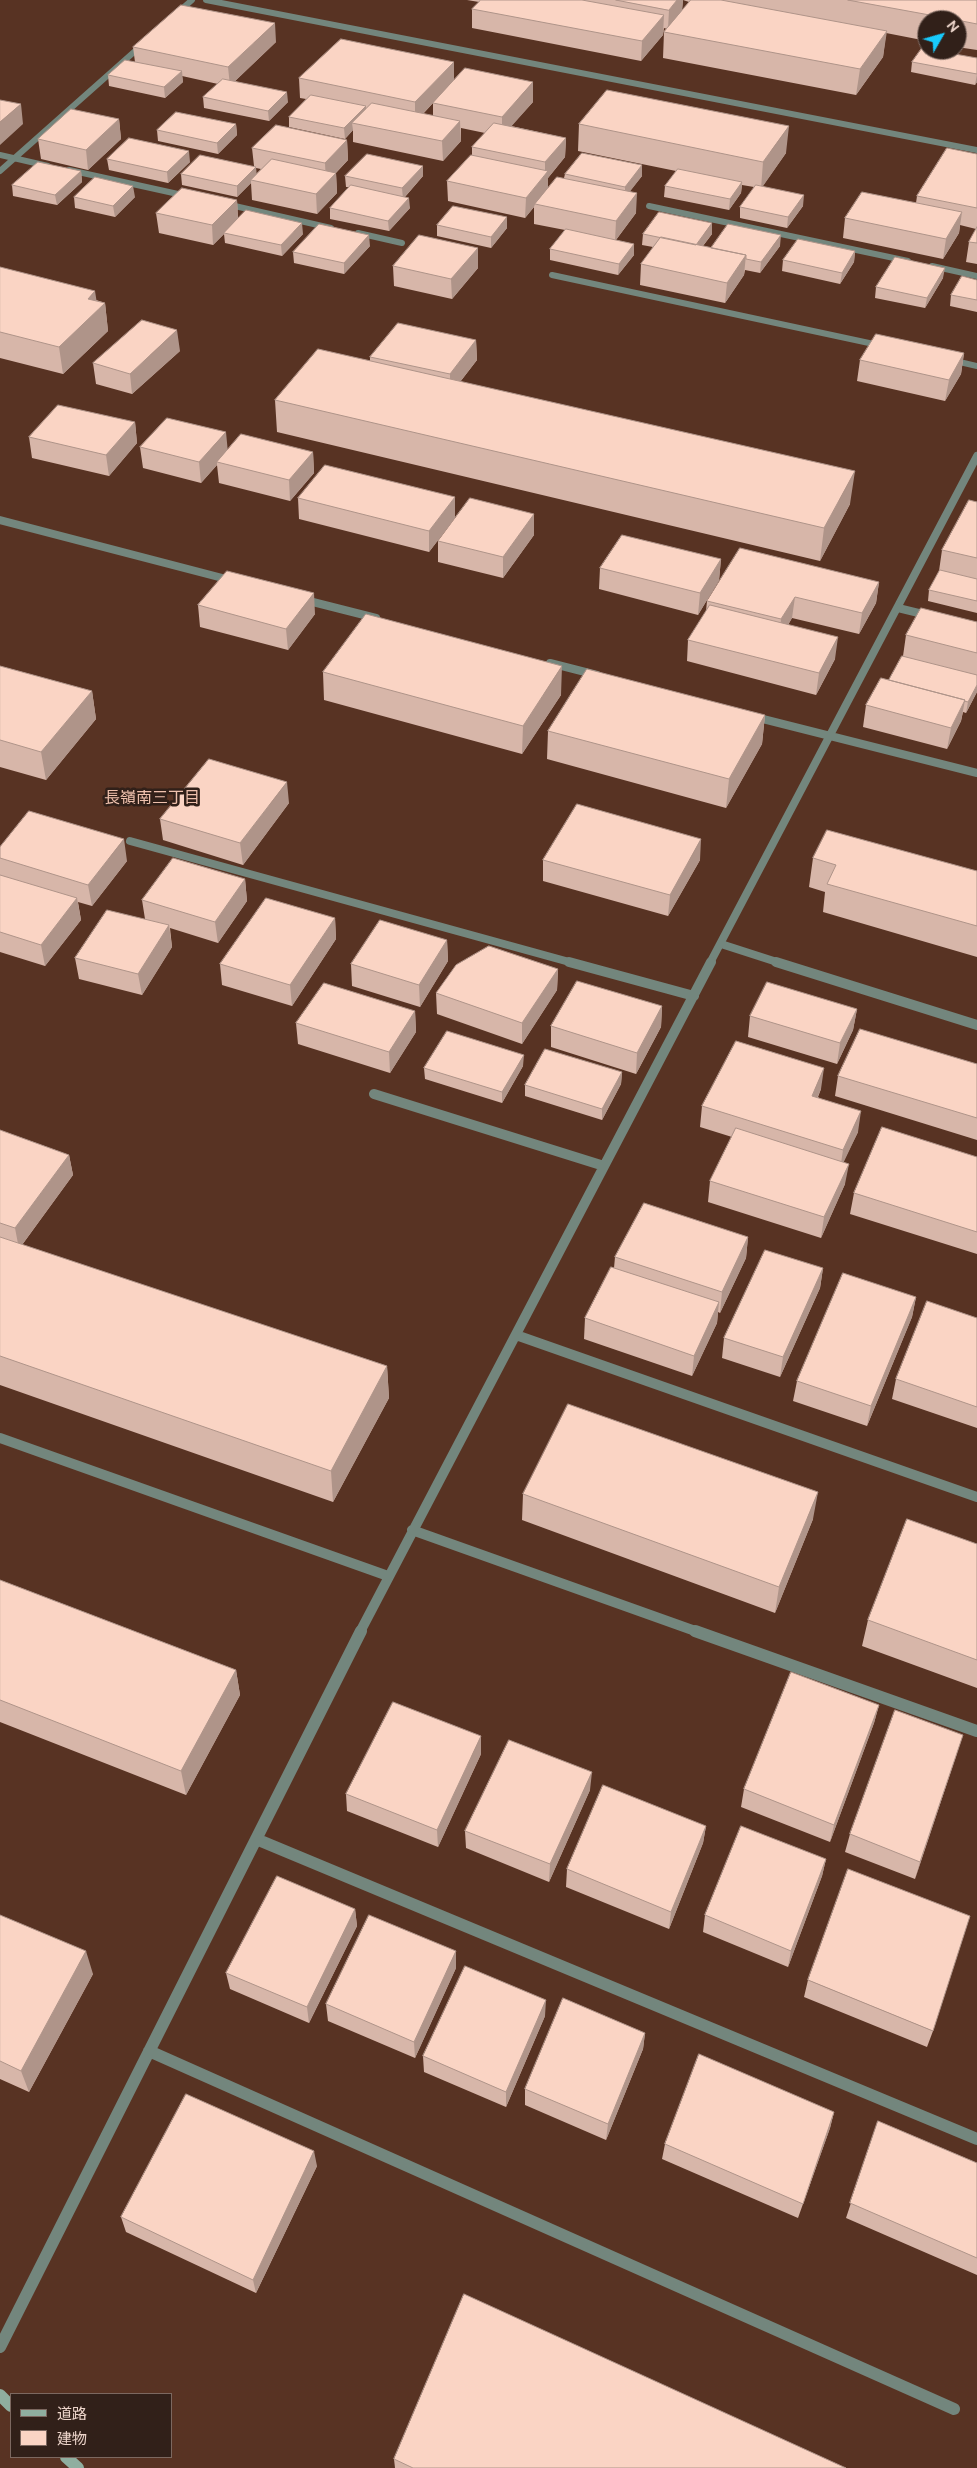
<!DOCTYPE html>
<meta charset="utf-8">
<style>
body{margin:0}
#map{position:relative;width:977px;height:2468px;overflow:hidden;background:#583323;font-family:Ubuntu,"Noto Sans JP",sans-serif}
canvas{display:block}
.legend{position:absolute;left:10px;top:2393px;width:162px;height:65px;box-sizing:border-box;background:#312019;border:1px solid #7c6860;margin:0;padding:6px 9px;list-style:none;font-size:15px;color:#ecd4ca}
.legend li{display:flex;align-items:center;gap:10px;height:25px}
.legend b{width:25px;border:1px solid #7c6860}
.north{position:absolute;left:917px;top:10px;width:50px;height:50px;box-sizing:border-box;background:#312019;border:1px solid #7c6860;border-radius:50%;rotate:52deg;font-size:14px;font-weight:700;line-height:20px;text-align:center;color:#ecd4ca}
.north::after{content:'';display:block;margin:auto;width:18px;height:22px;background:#18cafc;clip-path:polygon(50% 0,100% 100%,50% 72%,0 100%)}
</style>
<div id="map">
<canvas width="977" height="2468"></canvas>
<ul class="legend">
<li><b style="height:6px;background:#8fae9f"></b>道路</li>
<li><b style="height:14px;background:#fad4c4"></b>建物</li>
</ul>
<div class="north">N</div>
</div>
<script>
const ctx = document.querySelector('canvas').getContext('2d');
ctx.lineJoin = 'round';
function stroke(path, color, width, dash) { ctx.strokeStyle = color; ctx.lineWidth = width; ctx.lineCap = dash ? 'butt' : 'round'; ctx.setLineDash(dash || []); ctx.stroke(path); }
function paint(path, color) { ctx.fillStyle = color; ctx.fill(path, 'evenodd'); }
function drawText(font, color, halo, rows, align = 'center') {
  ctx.font = font + ' Ubuntu,"Noto Sans JP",sans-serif'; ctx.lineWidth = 5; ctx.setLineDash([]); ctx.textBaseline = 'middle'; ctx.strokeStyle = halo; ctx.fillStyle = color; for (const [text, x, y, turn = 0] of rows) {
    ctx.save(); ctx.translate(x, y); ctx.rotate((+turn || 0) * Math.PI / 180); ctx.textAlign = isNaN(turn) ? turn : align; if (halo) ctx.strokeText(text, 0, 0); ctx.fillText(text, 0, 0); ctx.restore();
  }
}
stroke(new Path2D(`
 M176,14L192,0
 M0,155L48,166
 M69,170L187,196
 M0,171L143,44
 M226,204L331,228
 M649,206L908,261
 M358,233L402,243
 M932,266L977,276
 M552,275L883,346
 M951,360L977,366`), '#73867d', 6);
stroke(new Path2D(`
 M0,520L234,581
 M301,599L376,618
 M898,608L931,616
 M550,663L597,675
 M751,716L977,773
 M130,841L573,963
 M721,944L780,963
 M710,963L977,456`), '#73867d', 8);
stroke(new Path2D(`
 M569,962L694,996
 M776,962L977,1025
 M374,1094L604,1166
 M516,1335L977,1497
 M0,1438L388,1576
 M412,1530L698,1632
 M360,1632L711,962`), '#73867d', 10);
stroke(new Path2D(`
 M695,1631L977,1731
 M256,1839L977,2139
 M149,2051L954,2409
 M0,2347L361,1631`), '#73867d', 12);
stroke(new Path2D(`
 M206,0L977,150`), '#73867d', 6);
stroke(new Path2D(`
 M0,2395L11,2406
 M66,2457L78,2468`), '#8fae9f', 12);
paint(new Path2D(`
 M467,0H977V50L957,47V20H927V41L886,33L883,57L856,95L663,58L664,32L667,29L664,28L663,35L641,61L472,28V9L479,2ZM683,0L689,2L682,10Z
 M276,42L235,81L288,102L269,121L204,108L203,97L218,84L182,76L183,82L165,98L109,86L108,75L135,62L133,47Z
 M977,58V82L975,85L911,72L912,62Z
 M454,62V80L533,102L511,126L566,138L565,157L548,178V188L564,178L565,174L642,165V176L629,192L636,213L616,240L634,244V255L618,275L550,260V249L565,230L534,224V207L525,218L448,201L447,181L472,155V147L485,133L461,128V141L443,161L353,142V130L345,139L289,127V117L306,99L300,98L299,78ZM433,103V116L423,114Z
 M119,119L121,139L88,170L41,159L38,139Z
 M236,124L237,135L218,154L158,141L157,130Z
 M579,124L786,153L762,187L803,206L787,228L740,218V207L754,187L742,185L741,193L729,210L664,197L665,186L676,171L578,151Z
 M347,140L348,160L336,173L337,193L317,214L252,200L251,183L237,197L182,185L181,174L254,166L252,148ZM256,168L261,169L256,174Z
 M977,154V264L966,262L969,242L976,229L960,225L959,233L943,259L843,238L845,218L916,203L917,196Z
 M107,159L190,162L168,183L109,170Z
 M423,166V176L405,197L410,208L389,231L330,219V208L349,187H346L345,176Z
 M81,171L82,182L57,205L13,196L12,185Z
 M74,197H135L115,217L75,208Z
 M237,200L238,218L303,234L282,256L225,243L224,234L213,245L159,233L156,213Z
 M437,225L507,228L491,248L437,236Z
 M643,234H712L703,246L711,248L780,246L760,273L745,270L744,275L725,303L640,285L641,264L653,247L642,245Z
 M370,246L344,274L294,263L293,252Z
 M478,248V268L452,299L394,286L393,266Z
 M855,251L854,262L840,284L782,271L783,260Z
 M0,267L105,303L108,331L63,374L0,358Z
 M943,278L925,308L875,298L876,287Z
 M977,280V312L950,306L951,295Z
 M476,340L477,360L460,382L850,504L820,561L277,432L275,400L370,361V357Z
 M180,351L132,394L96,384L93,363Z
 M964,353L961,374L945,401L857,381L860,360Z
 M135,422L137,443L109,476L32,458L29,437Z
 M140,447L227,450L313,452L314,473L290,501L219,483L217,465L201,483L143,468Z
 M455,497V518L429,552L299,519L298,498Z
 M977,502V613L928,601L929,590L939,571L942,550Z
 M534,514V535L503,578L438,562V541Z
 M721,559L719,580L698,615L599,589L600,568Z
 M879,582L876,603L859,634L792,618L788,625L835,659L816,695L687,661L688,640L706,611L707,601Z
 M198,605L315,614L288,650L200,627Z
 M977,622V692L966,713L963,712L961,721L947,749L863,727L866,705L889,680L903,656L906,635Z
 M0,666L92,691L96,719L46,780L0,767Z
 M323,672L561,695L522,754L324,700Z
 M765,715L762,744L726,808L547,759L548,731Z
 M289,803L243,865L163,840L160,819Z
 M0,847L127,861L92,906L78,902L81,920L45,966L0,952Z
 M813,858L977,871V957L823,912L825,892L809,887Z
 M543,860H700L668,916L543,881Z
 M245,879L247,901L218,943L170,928L172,947L142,995L79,979L75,958L145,919L142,900Z
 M335,918L336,939L292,1006L222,985L220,964Z
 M447,940L448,961L420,1007L352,986L351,964Z
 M558,969L557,990L522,1044L437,1014L436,993Z
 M662,1006L661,1027L636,1074L551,1047V1026Z
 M857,1009L853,1030L837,1064L748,1037L750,1016Z
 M415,1011L416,1032L390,1073L298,1044L296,1023Z
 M977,1064V1140L835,1096L838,1076Z
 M523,1066L502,1103L425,1079L424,1068Z
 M622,1072L621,1084L602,1120L525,1096V1085Z
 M821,1089L818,1097L858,1132L843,1162L845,1184L821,1238L708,1202L710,1181L732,1137L700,1127L702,1106Z
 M0,1130L69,1155L73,1175L22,1245L387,1366L389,1398L333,1502L0,1385Z
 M977,1157V1254L850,1214L854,1193Z
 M748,1237L746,1258L720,1313L718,1312L717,1323L692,1376L584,1339L585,1318L614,1268L615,1257Z
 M823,1268L820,1288L780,1377L722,1358L724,1338Z
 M916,1297L912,1317L867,1426L793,1401L797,1381Z
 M977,1318V1428L892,1399L896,1379Z
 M523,1494L813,1519L775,1613L522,1520Z
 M977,1544V1688L862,1646L868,1620Z
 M0,1580L236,1670L240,1695L186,1795L0,1722Z
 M879,1705L874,1723L830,1842L741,1807L744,1789Z
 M957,1753L915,1879L845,1852L850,1834Z
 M481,1754L438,1847L347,1811L346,1794Z
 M590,1790L549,1882L466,1848L465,1831Z
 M706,1826L703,1843L669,1929L566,1887L567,1869Z
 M826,1859L822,1876L788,1967L703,1932L705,1915Z
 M355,1909L357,1926L309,2023L230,1989L226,1973Z
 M0,1915L93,1974L29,2092L0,2079Z
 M456,1968L415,2058L328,2021L326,2004Z
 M808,1980L933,2031L927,2047L804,1997Z
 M545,2016L506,2107L424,2072L423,2056Z
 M645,2033L643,2049L606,2140L525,2105V2089Z
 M834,2112L830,2128L798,2218L662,2159L665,2144Z
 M878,2121L977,2163V2275L846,2218Z
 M317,2166L256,2293L126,2232L121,2217Z
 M394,2459L846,2468H395Z`), '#d7b6a9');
paint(new Path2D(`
 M677,0H683L682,11L668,29L669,10Z
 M664,15L663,35L641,61L642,41Z
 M275,23L276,42L230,86L228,67Z
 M887,31L883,57L856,95L860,69Z
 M454,62V81L415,122V102Z
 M182,71L183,82L165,98L164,87Z
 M977,74V82L975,85Z
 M533,82V102L502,137V117Z
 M287,92L288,102L269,121L268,111Z
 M21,104L23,124L0,145V122Z
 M366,106V117L352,123L353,130L345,139L344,128Z
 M119,119L121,139L88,170L86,150Z
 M460,121L461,141L443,161L442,141Z
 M236,124L237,135L218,154L217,143Z
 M789,126L786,153L761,189L763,162Z
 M566,138L565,157L548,178V191L535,204L534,207L525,218L526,198L545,175V162Z
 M347,140L348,160L326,183L325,163Z
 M189,151L190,162L168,183L167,172Z
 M642,165V176L625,198V187Z
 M423,166V176L403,199L402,188Z
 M256,167L257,177L251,180V183L237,197V186Z
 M81,171L82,182L57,205L55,195Z
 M336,173L337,193L317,214L316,194Z
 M742,182L741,193L729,210L730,199Z
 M133,186L135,197L115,217L113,206Z
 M637,193L636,213L615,241L616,221Z
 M804,195L803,206L787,228L788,217Z
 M409,198L410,208L389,231L388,221Z
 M237,200L238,220L224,233V234L213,245L212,225Z
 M962,212L959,233L943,259L946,239Z
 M507,217V228L491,248V237Z
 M302,223L303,234L282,256L281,245Z
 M712,223V234L695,256L696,245Z
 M369,235L370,246L344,274V263Z
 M781,235L780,246L760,273L761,262Z
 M634,244V255L618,275L619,264Z
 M478,248V268L452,299L451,279Z
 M855,251L854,262L840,284L842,273Z
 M746,255L744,275L725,303L727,283Z
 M945,268L943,278L925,308L927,298Z
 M95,291L98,310L105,303L108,331L63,374L59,347L88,299Z
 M177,330L180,351L132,394L130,374Z
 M476,340L477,360L450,395V374Z
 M964,353L961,374L945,401L949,380Z
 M135,422L137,443L109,476L106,455Z
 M226,432L228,453L217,462V465L201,483L199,462Z
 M313,452L314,473L290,501L289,480Z
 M855,471L850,504L820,561L824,528Z
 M455,497V518L429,552V531Z
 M534,514V535L503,578V557Z
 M721,559L719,580L698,615L700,593Z
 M879,582L876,603L859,634L862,613Z
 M314,593L315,614L288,650L286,629Z
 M795,597L792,618L779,640L781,619Z
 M838,637L835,659L816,695L819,673Z
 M562,666L561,695L522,754L523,726Z
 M977,685V692L966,713L968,702Z
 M92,691L96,719L46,780L41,752Z
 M965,700L961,721L947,749L951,728Z
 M765,715L762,744L726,808L729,779Z
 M287,782L289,803L243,865L240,843Z
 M124,839L127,861L92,906L88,885Z
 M701,839L700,860L668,916L670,895Z
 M245,879L247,901L218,943L215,922Z
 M77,898L81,920L45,966L41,945Z
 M335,918L336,939L292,1006L290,985Z
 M169,925L172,947L142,995L138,974Z
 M447,940L448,961L420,1007L419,985Z
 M558,969L557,990L522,1044V1023Z
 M662,1006L661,1027L636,1074L637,1053Z
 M857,1009L853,1030L837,1064L840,1043Z
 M415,1011L416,1032L390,1073L389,1052Z
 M524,1055L523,1066L502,1103V1092Z
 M824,1068L821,1089L809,1116L812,1096Z
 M622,1072L621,1084L602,1120V1109Z
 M861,1111L858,1132L840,1170L843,1150Z
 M69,1155L73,1175L19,1249L15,1228Z
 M849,1164L845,1184L821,1238L824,1217Z
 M748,1237L746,1258L720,1313L722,1292Z
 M823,1268L820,1288L780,1377L783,1357Z
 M916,1297L912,1317L867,1426L871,1406Z
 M719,1302L717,1323L692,1376L694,1356Z
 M387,1366L389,1398L333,1502L331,1471Z
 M818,1492L813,1519L775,1613L779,1587Z
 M236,1670L240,1695L186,1795L181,1771Z
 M879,1705L874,1723L830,1842L834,1825Z
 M963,1735L915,1879L920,1862Z
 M481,1736V1754L438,1847L437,1830Z
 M592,1772L590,1790L549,1882L550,1864Z
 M706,1826L703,1843L669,1929L671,1912Z
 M826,1859L822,1876L788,1967L791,1951Z
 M355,1909L357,1926L309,2023L307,2007Z
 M86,1951L93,1974L29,2092L21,2071Z
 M456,1951V1968L415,2058L414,2042Z
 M546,2000L545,2016L506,2107V2092Z
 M645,2033L643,2049L606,2140L608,2124Z
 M834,2112L830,2128L798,2218L803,2204Z
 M314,2151L317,2166L256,2293L253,2280Z`), '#af9489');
const building = new Path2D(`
 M481,0H582L664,15L642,41L472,9Z
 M616,0H677L669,10Z
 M691,0H721L887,31L860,69L664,32Z
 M848,0H977V24L957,20Z
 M181,5L275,23L228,67L133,47Z
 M341,39L454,62L415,102L299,78Z
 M922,48L927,49V50H932L977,58V74L912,62Z
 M125,60L182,71L164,87L108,75Z
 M465,68L533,82L502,117L433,103Z
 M223,79L287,92L268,111L203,97Z
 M607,90L789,126L763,162L579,124Z
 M311,95L366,106L344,128L289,117Z
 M0,100L21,104L0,122Z
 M372,103L460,121L442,141L352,123Z
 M71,109L119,119L86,150L38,139Z
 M176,112L236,124L217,143L157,130Z
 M494,123L566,138L545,162L472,147Z
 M276,125L347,140L325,163L252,148Z
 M129,138L189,151L167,172L107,159Z
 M947,148L977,154V208L917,196Z
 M582,153L642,165L625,187L565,174Z
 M367,154L423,166L402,188L345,176Z
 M200,155L256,167L237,186L181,174Z
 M471,155L548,171L526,198L447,181Z
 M272,159L336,173L316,194L251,180Z
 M38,162L81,171L55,195L12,185Z
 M678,169L742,182L730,199L665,186Z
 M95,177L133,186L113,206L74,197Z
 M557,177L637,193L616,221L535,204Z
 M351,185L409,198L388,221L330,208Z
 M756,185L804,195L788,217L740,207Z
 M182,188L237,200L212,225L156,213Z
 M862,192L962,212L946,239L845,218Z
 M453,206L507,217L491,237L437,225Z
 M246,210L302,223L281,245L224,233Z
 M659,212L712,223L696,245L643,234Z
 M319,224L369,235L344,263L293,252Z
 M728,224L781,235L761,262L746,259V255L711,248Z
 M977,227V243L969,242Z
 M566,229L634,244L619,264L550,249Z
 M419,235L478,248L451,279L393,266Z
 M661,237L746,255L727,283L641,264Z
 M798,239L855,251L842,273L783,260Z
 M895,257L945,268L927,298L876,287Z
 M0,267L95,291L88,299L105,303L59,347L0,332Z
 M962,276L977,280V300L951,295Z
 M142,320L177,330L130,374L93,363Z
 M398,323L476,340L450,374L370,357Z
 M876,334L964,353L949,380L860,360Z
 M318,349L855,471L824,528L275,400Z
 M58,405L135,422L106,455L29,437Z
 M167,418L226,432L199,462L140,447Z
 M241,434L313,452L289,480L217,462Z
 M325,465L455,497L429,531L298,498Z
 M470,498L534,514L503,557L438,541Z
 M969,500L977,502V558L942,550Z
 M622,535L721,559L700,593L600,568Z
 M740,548L879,582L862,613L795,597L781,619L707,601Z
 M940,570L977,579V601L929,590Z
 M227,571L314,593L286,629L198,605Z
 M710,605L838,637L819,673L688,640Z
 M921,608L977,622V653L906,635Z
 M366,614L562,666L523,726L323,672Z
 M902,656L977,675V685L968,702L964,701L965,700L889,680Z
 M0,666L92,691L41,752L0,740Z
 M587,669L765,715L729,779L548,731Z
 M881,678L965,700L951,728L866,705Z
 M209,759L287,782L240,843L160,819Z
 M577,804L701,839L670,895L543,860Z
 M29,811L124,839L88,885L0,858V847Z
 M827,830L977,871V926L827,884L836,865L813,858Z
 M173,858L245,879L215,922L142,900Z
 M0,875L77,898L41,945L0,932Z
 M266,898L335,918L290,985L220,964Z
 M107,910L169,925L138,974L75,958Z
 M380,920L447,940L419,985L351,964Z
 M489,946L558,969L522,1023L436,993L456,965Z
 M577,981L662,1006L637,1053L551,1026Z
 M767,982L857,1009L840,1043L750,1016Z
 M324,983L415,1011L389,1052L296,1023Z
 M860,1029L977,1064V1118L838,1076Z
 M447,1031L524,1055L502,1092L424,1068Z
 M736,1041L824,1068L812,1096L861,1111L843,1150L702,1106Z
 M545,1049L622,1072L602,1109L525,1085Z
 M882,1127L977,1157V1232L854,1193Z
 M736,1128L849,1164L824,1217L710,1181Z
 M0,1130L69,1155L15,1228L0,1223Z
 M644,1203L748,1237L722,1292L615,1257Z
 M0,1237L387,1366L331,1471L0,1356Z
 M765,1250L823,1268L783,1357L724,1338Z
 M611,1267L719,1302L694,1356L585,1318Z
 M843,1273L916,1297L871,1406L797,1381Z
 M927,1301L977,1318V1407L896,1379Z
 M568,1404L818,1492L779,1587L523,1494Z
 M907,1519L977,1544V1660L868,1620Z
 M0,1580L236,1670L181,1771L0,1700Z
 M791,1672L879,1705L834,1825L744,1789Z
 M393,1702L481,1736L437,1830L346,1794Z
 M895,1710L963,1735L920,1862L850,1834Z
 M509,1740L592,1772L550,1864L465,1831Z
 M603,1785L706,1826L671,1912L567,1869Z
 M741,1826L826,1859L791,1951L705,1915Z
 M848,1869L970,1916L933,2031L808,1980Z
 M277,1876L355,1909L307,2007L226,1973Z
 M0,1915L86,1951L21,2071L0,2061Z
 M369,1915L456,1951L414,2042L326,2004Z
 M465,1966L546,2000L506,2092L423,2056Z
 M563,1998L645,2033L608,2124L525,2089Z
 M699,2054L834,2112L803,2204L665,2144Z
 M186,2094L314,2151L253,2280L121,2217Z
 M878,2121L977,2163V2258L850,2203Z
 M464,2294L846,2468H413L394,2459Z`);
paint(building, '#fad4c4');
stroke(building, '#af9489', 1);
drawText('16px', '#efc1ad', '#312019', [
 ["長嶺南三丁目",152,798]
]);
</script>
